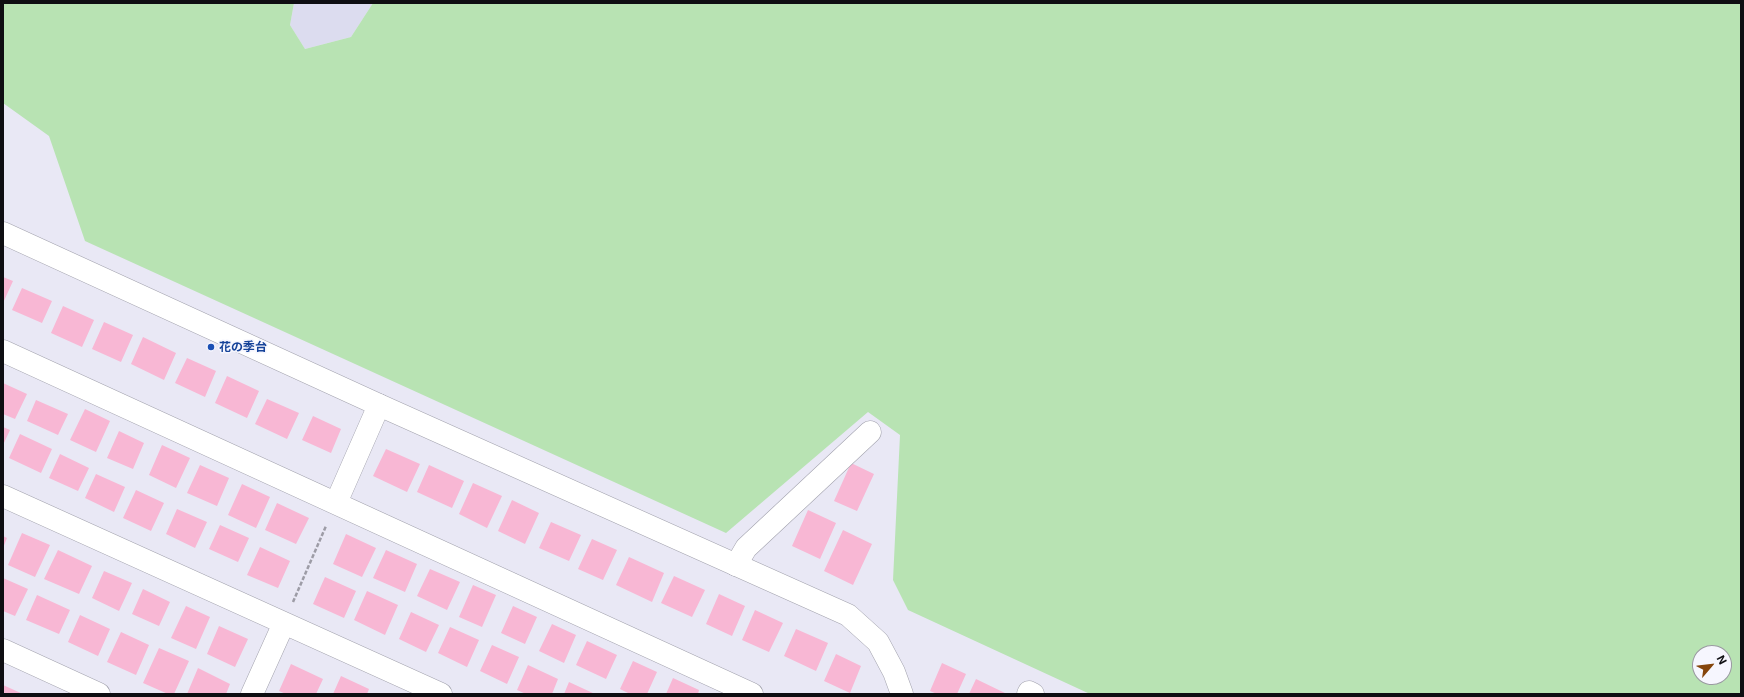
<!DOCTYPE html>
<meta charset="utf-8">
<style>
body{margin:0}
#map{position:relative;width:1744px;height:697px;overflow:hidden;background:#e9e8f5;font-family:Inter,sans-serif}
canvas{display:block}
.frame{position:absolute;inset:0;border:4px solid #0e0e12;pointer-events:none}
.north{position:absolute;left:1692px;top:645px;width:40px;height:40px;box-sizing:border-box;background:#f6f6fe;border:1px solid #9999a0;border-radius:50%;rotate:62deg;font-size:11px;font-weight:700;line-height:16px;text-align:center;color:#0e0e12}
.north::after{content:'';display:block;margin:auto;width:14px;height:18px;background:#85450c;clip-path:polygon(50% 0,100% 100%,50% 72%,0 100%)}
</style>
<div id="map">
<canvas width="1744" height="697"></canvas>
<div class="frame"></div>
<div class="north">N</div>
</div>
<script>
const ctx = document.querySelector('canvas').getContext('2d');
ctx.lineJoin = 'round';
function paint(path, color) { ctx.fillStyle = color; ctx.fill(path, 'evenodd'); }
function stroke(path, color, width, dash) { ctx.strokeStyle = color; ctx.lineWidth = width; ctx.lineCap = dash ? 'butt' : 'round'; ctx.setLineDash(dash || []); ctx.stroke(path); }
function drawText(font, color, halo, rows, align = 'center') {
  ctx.font = font + ' Inter,"Noto Sans JP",sans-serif'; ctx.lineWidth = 3; ctx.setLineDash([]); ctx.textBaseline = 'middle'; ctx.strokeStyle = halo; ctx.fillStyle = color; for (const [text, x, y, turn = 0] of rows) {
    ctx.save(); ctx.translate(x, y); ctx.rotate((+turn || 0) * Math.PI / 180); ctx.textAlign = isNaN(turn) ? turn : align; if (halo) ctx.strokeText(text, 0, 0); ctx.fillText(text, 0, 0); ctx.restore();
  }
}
paint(new Path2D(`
 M294,3H373L351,37L305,49L290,25Z`), '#dcdcef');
paint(new Path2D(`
 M3,3H294L290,25L305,49L351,37L373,3H1741V694H1090L908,610L893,580L900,435L868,412L726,533L85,241L49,136L3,103ZM1700,653H1724V677H1700Z`), '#b8e3b3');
paint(new Path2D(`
 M3,277L13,281L3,303Z
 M22,288L52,301L42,323L12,310Z
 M63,306L94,320L82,347L51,333Z
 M104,322L133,335L121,362L92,349Z
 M143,337L176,353L164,380L131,364Z
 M187,358L216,371L205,397L175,383Z
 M227,376L259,391L247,418L215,403Z
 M3,383L27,394L15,419L3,414Z
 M267,399L299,413L287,439L255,424Z
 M36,400L68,414L58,435L27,421Z
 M85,409L110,421L96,452L70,440Z
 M313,416L341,429L331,453L302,440Z
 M3,427L10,430L3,445Z
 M119,431L144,443L133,469L107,458Z
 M20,434L52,449L41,473L9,458Z
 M162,445L190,458L176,488L149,475Z
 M386,449L420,464L407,492L373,476Z
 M60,454L89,468L78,491L49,478Z
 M851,463L874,474L857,511L834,501Z
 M200,465L229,478L217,506L187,493Z
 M429,465L464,481L452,508L417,492Z
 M96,474L125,487L114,512L85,498Z
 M473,483L502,496L487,528L459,514Z
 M242,484L270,497L256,528L228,515Z
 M136,490L164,503L151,531L123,518Z
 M512,500L539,513L525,544L498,531Z
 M277,503L309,518L296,544L265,530Z
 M177,509L207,522L195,548L166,534Z
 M808,510L836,523L820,559L792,546Z
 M551,522L581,535L569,561L539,548Z
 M220,525L249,538L238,562L209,549Z
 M843,530L872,544L853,585L824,571Z
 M22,533L50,545L35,577L8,565Z
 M346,534L376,548L362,577L333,564Z
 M3,536L7,538L3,548Z
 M592,539L617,550L603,580L578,569Z
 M260,547L290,561L278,588L247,575Z
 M58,550L92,566L79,594L44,579Z
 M386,550L417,564L405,592L373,578Z
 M629,557L664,573L652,602L616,585Z
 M430,569L460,582L447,610L417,596Z
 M104,571L132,583L119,611L92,598Z
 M674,576L705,590L692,617L661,603Z
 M325,577L356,591L344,618L313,604Z
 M3,578L28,589L15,616L3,611Z
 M473,585L496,595L482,627L459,617Z
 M143,589L170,602L159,626L132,614Z
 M367,591L398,605L385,635L354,620Z
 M719,594L745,606L732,636L706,624Z
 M37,595L70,610L59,634L26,620Z
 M186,606L210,617L196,649L171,638Z
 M513,606L537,617L525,644L501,633Z
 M755,610L783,623L769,652L742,640Z
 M411,612L439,625L426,652L399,639Z
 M80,615L110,629L98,656L68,642Z
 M552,624L576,635L564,663L539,651Z
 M219,626L248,639L235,667L207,654Z
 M450,627L479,640L467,667L438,653Z
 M796,629L828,643L816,671L784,656Z
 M121,632L149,645L136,675L107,662Z
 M587,641L617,655L606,679L576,665Z
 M492,645L519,657L507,684L480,671Z
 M159,648L189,661L174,694H168L143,683Z
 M836,654L861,666L850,693L824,681Z
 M633,661L657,672L647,694H630L620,689Z
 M942,663L966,674L957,694H937L930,691Z
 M291,664L323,679L316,694H286L279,691Z
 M528,665L558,679L552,694H526L517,690Z
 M198,668L230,684L226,694H187Z
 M341,676L369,689L367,694H333Z
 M673,678L699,690L698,694H666Z
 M976,679L1005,693L1004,694H969Z
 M569,682L595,694H564Z
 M3,685L23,694H3Z`), '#f8b7d4');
const street = new Path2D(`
 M3,351L752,694
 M3,496L441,694
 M336,503L379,405
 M736,565L746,548L870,432
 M3,650L99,694
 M252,694L284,623
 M1028,694L1029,692L1033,694`);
const secondary = new Path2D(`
 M3,233L379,405L848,615L878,642L894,672L902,694`);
stroke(street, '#a2a2ad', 23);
stroke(secondary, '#a2a2ad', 23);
stroke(new Path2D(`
 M293,602L326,526`), '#9d9ca6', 2.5, [4, 2]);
stroke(street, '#fff', 22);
stroke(secondary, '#fff', 22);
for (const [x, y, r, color] of [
 [211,347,4,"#1a4fb4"]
]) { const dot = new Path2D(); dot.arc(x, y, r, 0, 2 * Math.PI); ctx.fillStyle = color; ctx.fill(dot); stroke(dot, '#f6f6fe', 1.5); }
drawText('bold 12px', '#164399', '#f6f6fe', [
 ["花の季台",219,347]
], 'left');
</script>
